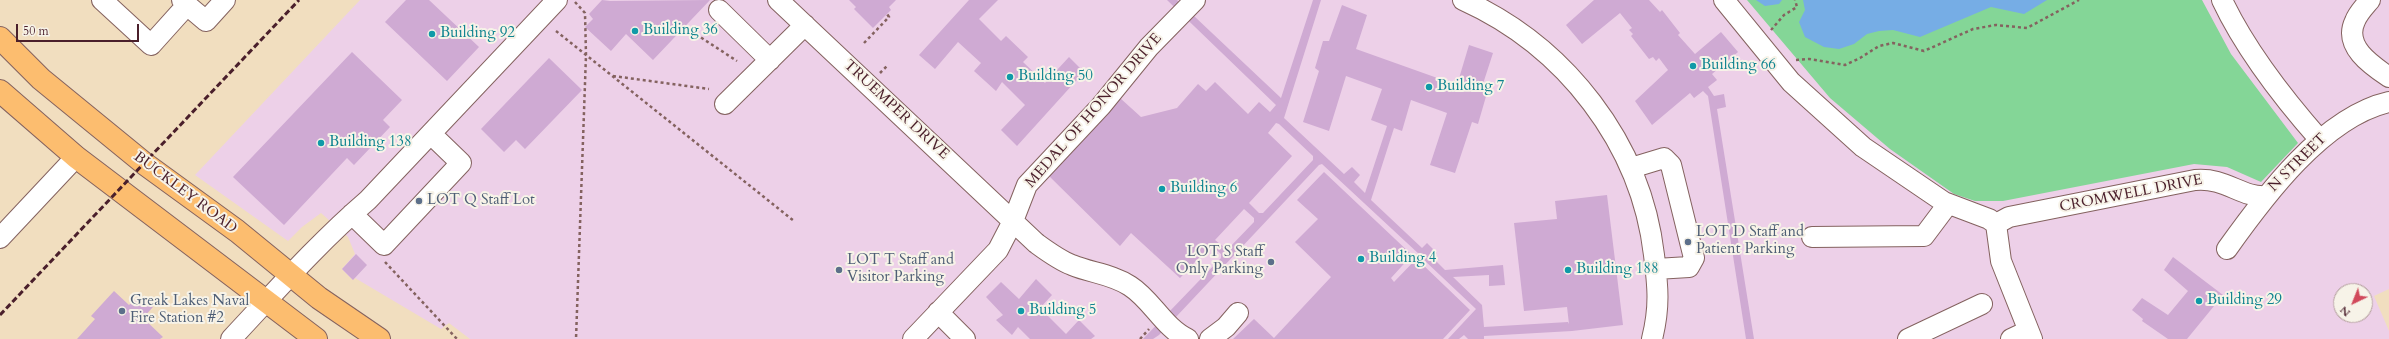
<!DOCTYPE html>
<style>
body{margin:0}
#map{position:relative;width:2389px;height:339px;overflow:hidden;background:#f1debf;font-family:Cardo,serif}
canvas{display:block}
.north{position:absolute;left:2333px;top:283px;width:40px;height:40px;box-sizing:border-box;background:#f7f3e8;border:1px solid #b29e9c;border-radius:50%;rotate:223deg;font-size:11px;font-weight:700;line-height:16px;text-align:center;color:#4a1f2b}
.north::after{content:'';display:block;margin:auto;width:14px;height:18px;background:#d1495b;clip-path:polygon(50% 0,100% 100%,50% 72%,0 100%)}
.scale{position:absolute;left:16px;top:24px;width:123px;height:18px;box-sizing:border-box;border:2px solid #4a1f2b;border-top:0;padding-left:5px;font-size:12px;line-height:14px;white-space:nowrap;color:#4a1f2b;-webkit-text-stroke:3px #f7f3e8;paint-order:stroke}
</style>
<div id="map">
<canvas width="2389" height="339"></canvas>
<div class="north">N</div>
<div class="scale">50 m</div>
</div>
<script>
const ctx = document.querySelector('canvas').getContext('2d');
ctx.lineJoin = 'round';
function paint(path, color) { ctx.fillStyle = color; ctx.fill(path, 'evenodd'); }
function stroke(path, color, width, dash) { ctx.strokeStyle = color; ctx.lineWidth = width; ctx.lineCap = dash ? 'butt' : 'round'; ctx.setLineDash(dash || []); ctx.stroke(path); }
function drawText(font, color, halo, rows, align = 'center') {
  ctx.font = font + ' Cardo,serif'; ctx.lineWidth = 4; ctx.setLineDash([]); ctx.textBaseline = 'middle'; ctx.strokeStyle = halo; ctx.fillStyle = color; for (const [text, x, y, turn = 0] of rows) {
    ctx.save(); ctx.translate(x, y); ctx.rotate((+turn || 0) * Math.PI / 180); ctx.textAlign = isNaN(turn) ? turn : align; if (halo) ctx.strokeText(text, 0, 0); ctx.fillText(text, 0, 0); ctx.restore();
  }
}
paint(new Path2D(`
 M360,0H2389V289L2374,296L2389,331V339H470L449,323L441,329L355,278L353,280L342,269L355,254L348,237L321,213L302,227L288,241L195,175ZM2341,291H2365V315H2341Z`), '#edd0e8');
paint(new Path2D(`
 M1747,0H2202L2231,54L2298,143L2261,182L2227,167L2194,164L2003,201H1975L1954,194L1890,149L1830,98Z`), '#84d697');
paint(new Path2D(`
 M1756,0H1782L1779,4L1765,6Z
 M1803,0H2047L2024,14L1991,7L1920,37L1893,30L1879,31L1867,34L1854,44L1839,49L1824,47L1805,37L1799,22L1805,10Z`), '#76ade5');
paint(new Path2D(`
 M406,0H429L479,47L447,81L385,22Z
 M602,0L610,1L710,0L653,60L626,34L611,51L585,27L593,19L589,14Z
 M849,0H896L889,7L891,10L873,28L854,9L856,7Z
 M969,0H998L979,19L1001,41L1006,36L1028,57L1023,62L1045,83L1069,57L1084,72L1017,146L1001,130L1025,105L1002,82L996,91L974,71L981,63L958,42L935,69L919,55Z
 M1167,0H1177L1281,98L1313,0H1321L1284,118L1344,174L1352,167L1360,175L1354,182L1365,193L1387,126L1371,120L1382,89L1346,76L1329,131L1303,122L1319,71L1315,68L1323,41H1329L1342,5L1367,15L1356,49L1457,85L1469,45L1493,53L1481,90L1487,93L1478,124L1472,122L1455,173L1430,165L1447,113L1411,100L1402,131L1394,128L1371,200L1422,248L1427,243L1437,253L1433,258L1445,270L1503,265L1505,285L1489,286V275L1453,277L1482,305L1484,327L1568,322L1569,324L1567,307L1524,311L1514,223L1557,219L1555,201L1607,195L1623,325L1572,331L1484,336V339H1468L1464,335L1459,339H1448L1476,309L1424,260L1421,263L1470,310L1443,339H1233L1254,319L1274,338L1331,277L1295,242L1318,219L1297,200L1324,172L1412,255L1391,278L1394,282L1420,255L1322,164L1319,165L1159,335L1153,339H1143L1221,258V254L1211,245L1180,278L1131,233L1120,246L1048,175L1120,98L1141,117L1177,108L1198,84L1206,91L1215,82L1248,114L1259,102L1270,112L1276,105ZM1276,123L1279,124L1313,156V160L1263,213H1259L1249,203L1292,156L1268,133ZM1244,209L1254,218V222L1229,248H1225L1215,240Z
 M1594,0H1649L1660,12L1662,10L1680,33L1678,35L1695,54L1721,32L1738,52L1712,74L1717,80L1708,87L1714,96L1724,94L1726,107L1717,109L1754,339H1746L1708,96L1703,91L1694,98L1690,93L1652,125L1635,101L1668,70L1659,58L1656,61L1653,57L1649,59L1631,36L1633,34L1629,30L1632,28L1620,13L1582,44L1566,25Z
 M352,52L402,100L383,120L390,127L354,165L347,158L284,225L233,177Z
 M549,58L582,90L525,149L516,140L504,152L481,129Z
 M356,254L367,265L353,280L342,269Z
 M2173,257L2223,295L2187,339H2168L2142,321L2143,319L2132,310L2142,298L2168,315L2188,291L2164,270Z
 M1036,279L1052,295L1040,308L1066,334L1079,320L1095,336L1091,339H1030L1018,327L1012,335L996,320L1003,315L986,297L1001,282L1019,299Z
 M114,291L129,305L140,294L153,307L143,318L163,337L160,339H77L95,319L91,316Z`), '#cfaad3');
const minor = new Path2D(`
 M102,0L151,45L187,5L182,0
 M778,0L1036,243C1047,251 1059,260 1072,265C1091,273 1112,274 1130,286C1152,300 1164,328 1188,339
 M1463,0C1565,46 1641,143 1654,255C1658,287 1660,307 1652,339
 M1724,0L1791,82L1863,147L1944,202L1989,219L1996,224L2001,261L2032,339
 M2222,0C2246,51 2283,98 2320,140
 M2370,0C2365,6 2358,13 2355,21C2343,46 2371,65 2389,77
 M187,5L206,21L225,0
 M719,10L770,60
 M725,104L805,25
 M1631,168L1664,158L1671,165L1694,258L1689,267L1656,269
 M352,214L384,245L461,163L431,134
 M1996,224L2009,217L2195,180C2226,177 2241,198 2266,196
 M1812,237L1924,236L1948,204
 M0,238L76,157
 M2227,249C2264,197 2323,117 2389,102
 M938,312L965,339
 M231,339C276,291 318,243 368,200L557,0
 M913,339L998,250L1013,221L1027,185L1101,106L1149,47L1195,0
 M1210,339L1226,327L1238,313
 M1908,339L1982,304
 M2011,339L2028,331`);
const highway = new Path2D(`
 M0,38L41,79L145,164L237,231L319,298L379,339
 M0,91L76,157L316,339`);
stroke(minor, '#84625f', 22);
stroke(highway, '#84625f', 24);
stroke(new Path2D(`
 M575,2L585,13L586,55L576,339
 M1771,30L1784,15L1797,7L1795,0
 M556,31L794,221
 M691,31L737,61
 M864,43L889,17L887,14
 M1796,60L1809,59L1845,65L1860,58L1879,46L1893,43L1924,51L1973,29L1996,25L2027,28L2079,0
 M880,73L888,65
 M613,76L709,89
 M385,262L457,339
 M1140,339L1149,329`), '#84625f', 2.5, [3, 3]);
stroke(minor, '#fff', 20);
stroke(highway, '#fcbd6f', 22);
stroke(new Path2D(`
 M0,315L299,0`), '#4a1f2b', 3, [6, 3]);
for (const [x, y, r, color] of [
 [635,31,4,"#0f9aa8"],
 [432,34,4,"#0f9aa8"],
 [1693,66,4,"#0f9aa8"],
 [1010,77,4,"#0f9aa8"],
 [1429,87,4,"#0f9aa8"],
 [321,143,4,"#0f9aa8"],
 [1162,189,4,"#0f9aa8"],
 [419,201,4,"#5c6f8a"],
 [1688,242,4,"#5c6f8a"],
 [1361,259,4,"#0f9aa8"],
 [1271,262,4,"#5c6f8a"],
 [839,270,4,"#5c6f8a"],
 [1568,270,4,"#0f9aa8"],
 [2199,301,4,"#0f9aa8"],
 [122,311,4,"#5c6f8a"],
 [1021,311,4,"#0f9aa8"]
]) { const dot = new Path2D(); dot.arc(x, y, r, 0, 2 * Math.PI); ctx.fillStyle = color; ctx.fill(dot); stroke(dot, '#f7f3e8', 1.5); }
drawText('15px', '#0d838f', '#f7f3e8', [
 ["Building 36",643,31],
 ["Building 92",440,34],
 ["Building 66",1701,66],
 ["Building 50",1018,77],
 ["Building 7",1437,87],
 ["Building 138",329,143],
 ["Building 6",1170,189],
 ["Building 4",1369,259],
 ["Building 188",1576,270],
 ["Building 29",2207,301],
 ["Building 5",1029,311]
], 'left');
drawText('15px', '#4a1f2b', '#f7f3e8', [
 ["TRUEMPER DRIVE",896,110,43],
 ["MEDAL OF HONOR DRIVE",1094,111,-49],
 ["N STREET",2298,163,-45],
 ["BUCKLEY ROAD",185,193,37],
 ["CROMWELL DRIVE",2131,194,-11]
]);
drawText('15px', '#4e5e75', '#f7f3e8', [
 ["LOT Q Staff Lot",427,201],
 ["LOT D Staff and",1696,233],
 ["Patient Parking",1696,250],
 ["LOT S Staff",1263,253,"right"],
 ["Only Parking",1263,270,"right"],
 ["LOT T Staff and",847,261],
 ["Visitor Parking",847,278],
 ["Greak Lakes Naval",130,302],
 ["Fire Station #2",130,319]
], 'left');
</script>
